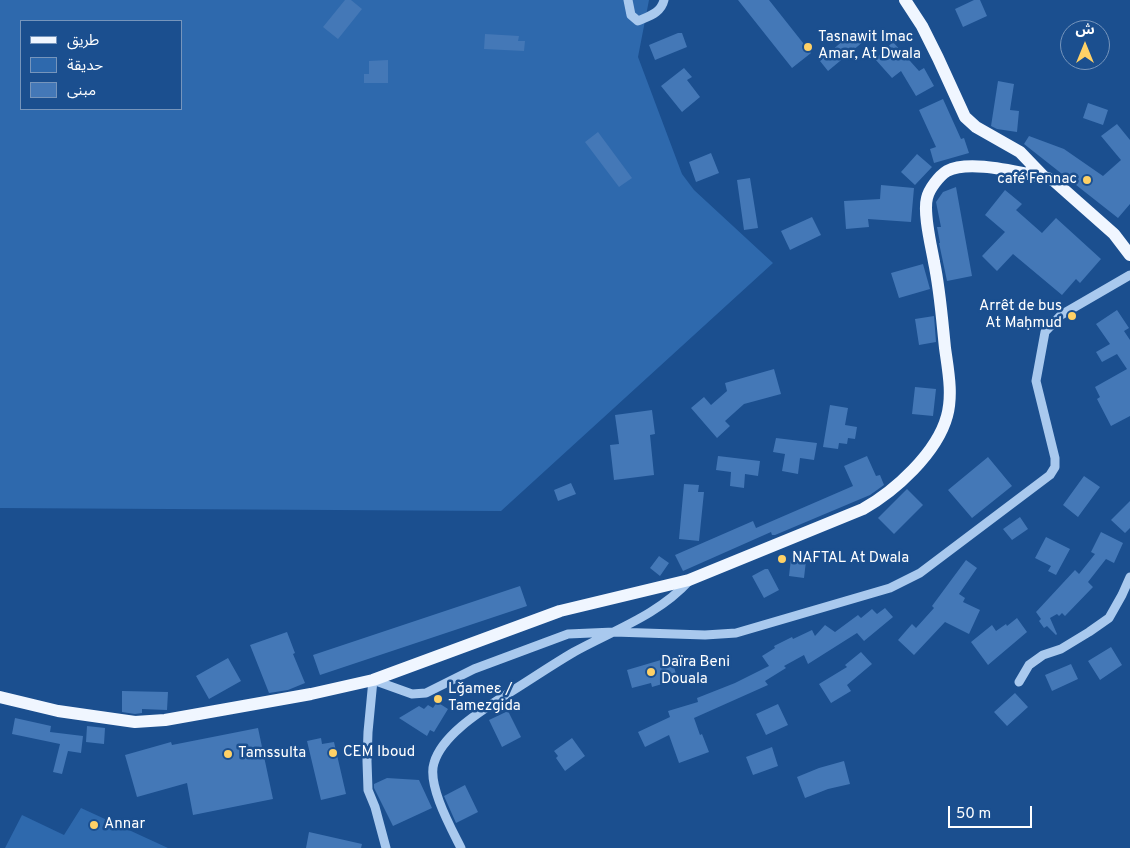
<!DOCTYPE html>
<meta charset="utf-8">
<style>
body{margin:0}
#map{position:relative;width:1130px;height:848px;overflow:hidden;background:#1b4f8f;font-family:Overpass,"Noto Sans Arabic",sans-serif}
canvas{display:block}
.legend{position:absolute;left:20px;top:20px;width:162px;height:90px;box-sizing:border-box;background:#1b4f8f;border:1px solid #7695bc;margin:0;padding:6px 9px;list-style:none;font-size:15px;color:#fff}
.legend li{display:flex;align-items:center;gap:10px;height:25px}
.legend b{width:25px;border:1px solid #7695bc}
.north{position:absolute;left:1060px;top:20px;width:50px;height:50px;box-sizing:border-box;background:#1b4f8f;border:1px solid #7695bc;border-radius:50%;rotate:0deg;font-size:14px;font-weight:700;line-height:20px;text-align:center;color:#fff}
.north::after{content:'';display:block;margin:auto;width:18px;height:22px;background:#ffd166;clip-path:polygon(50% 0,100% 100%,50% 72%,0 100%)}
.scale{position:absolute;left:948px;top:806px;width:84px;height:22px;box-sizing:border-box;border:2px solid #fff;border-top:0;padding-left:6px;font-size:15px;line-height:18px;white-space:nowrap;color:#fff;-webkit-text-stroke:4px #1b4f8f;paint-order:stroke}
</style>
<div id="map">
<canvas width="1130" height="848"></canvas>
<ul class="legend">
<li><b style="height:6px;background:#f0f6ff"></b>طريق</li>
<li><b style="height:14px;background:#2e69ad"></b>حديقة</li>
<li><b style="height:14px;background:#4478b7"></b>مبنى</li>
</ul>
<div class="north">ش</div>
<div class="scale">50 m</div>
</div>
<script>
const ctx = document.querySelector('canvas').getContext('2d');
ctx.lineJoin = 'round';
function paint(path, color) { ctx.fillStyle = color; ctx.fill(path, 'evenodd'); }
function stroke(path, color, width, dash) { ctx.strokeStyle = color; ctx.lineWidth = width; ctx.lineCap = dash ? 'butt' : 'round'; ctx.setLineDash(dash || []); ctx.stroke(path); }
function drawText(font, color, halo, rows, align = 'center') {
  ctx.font = font + ' Overpass,sans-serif'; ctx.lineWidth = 5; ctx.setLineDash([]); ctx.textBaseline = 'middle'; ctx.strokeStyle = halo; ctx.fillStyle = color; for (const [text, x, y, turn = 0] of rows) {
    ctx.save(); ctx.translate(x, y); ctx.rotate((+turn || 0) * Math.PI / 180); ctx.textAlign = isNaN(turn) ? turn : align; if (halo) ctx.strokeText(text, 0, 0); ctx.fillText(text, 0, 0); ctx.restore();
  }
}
paint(new Path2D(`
 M0,0H649L638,57L682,174L694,190L773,263L501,511L0,508ZM21,21H181V109H21Z
 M81,808L168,848H5L22,815L64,835Z`), '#2e69ad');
paint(new Path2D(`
 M345,0H351L362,9L338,39L323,27Z
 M738,0H769L811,53L792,68Z
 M974,0H980L987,16L963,27L955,9Z
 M855,30L864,41L828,71L820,61Z
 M678,33H682L687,47L655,60L649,45Z
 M485,34L519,36L518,41H525L524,51L484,49Z
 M893,42L919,71L924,68L934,86L916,96L901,71L892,78L875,59Z
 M388,60V83H364V74H369V61Z
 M684,68L692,77L687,80L700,97L682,112L661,86Z
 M998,81L1014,84L1010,110L1019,111L1017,132L997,129L991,126Z
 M943,99L961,139L964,138L969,153L934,163L930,149L936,147L919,110Z
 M1088,103L1108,110L1103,125L1083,118Z
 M1117,124L1130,140V204L1118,218L1024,144L1029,136L1064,149L1103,176L1121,160L1101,136Z
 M598,132L632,178L619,187L585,142Z
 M711,153L719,173L696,182L689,162Z
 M917,154L932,167L915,185L901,172Z
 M750,178L758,228L744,230L737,180Z
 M881,185L914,188L911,222L868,219L869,227L846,229L844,201L880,199Z
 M956,187L972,276L947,281L939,243H940L937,227H941L936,202L943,192Z
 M1005,190L1022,204L1016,210L1042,233L1056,218L1101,259L1080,283L1076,279L1062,295L1013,254L997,271L982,256L1005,232L985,215Z
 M812,217L821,235L790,250L781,231Z
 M923,264L930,289L899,298L891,273Z
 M1117,310L1129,328L1124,331L1130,340V416L1111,426L1097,399L1100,397L1095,387L1127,369L1117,354L1102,362L1096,352L1110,344L1096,324Z
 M934,316L936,342L919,345L915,319Z
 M774,369L781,394L744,404L725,421L730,426L717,438L691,408L704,397L711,405L727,391L725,383Z
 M915,387L936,389L933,416L912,414Z
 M830,405L848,408L845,425L857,427L855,439L848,438L847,444L839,443L838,449L823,447Z
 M652,410L655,434L650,435L654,475L614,480L610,445L619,444L615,415Z
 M776,438L817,443L814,460L800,458L798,474L782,471L785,454L773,452Z
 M718,456L760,461L758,476L745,474L744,488L730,486L731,472L716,470Z
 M867,456L876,476L880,475L884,485L870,495L775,535H772L771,532L683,571L675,555L753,521L756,528L853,486L844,466Z
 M988,457L1012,486L972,518L948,490Z
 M1084,476L1100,487L1078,517L1063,505Z
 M571,483L576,494L558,501L554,490Z
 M684,484L699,485L698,492H704L699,541L679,539Z
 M907,489L923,505L894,534L878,518Z
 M1130,501V528L1125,533L1111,520Z
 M1020,517L1028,529L1012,540L1003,529Z
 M1101,532L1123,543L1114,563L1106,559L1088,582L1093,587L1065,616L1062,613L1059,616L1057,614L1050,618L1057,634L1056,635L1047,626L1044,628L1039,621L1041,619L1036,612L1075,570L1079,574L1095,554L1091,552Z
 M1046,537L1070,549L1056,575L1048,571L1051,566L1035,558Z
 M792,550L807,552L804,578L789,576Z
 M659,556L669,563L660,576L650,568Z
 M966,560L977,568L959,594L965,598L963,602L980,610L969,634L945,622L914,655L898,640L912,624L916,628L934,608L932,606Z
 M765,569H768L779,590L764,598L752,576Z
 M520,586L527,606L320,675L313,655Z
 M885,608L893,617L864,641L857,633L808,664L804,655L784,666L786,668L765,681L768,685L694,718L700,735L702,734L709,752L679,763L669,735L645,747L638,732L670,717L668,711L698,702L697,698L735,683L769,666L762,656L775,648L774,646L792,637L793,639L812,630L815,636L825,625L835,632L858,615L861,618L872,609L877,614Z
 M1017,618L1027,632L988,665L971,642L992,625L996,631L1006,624L1007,626Z
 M287,632L295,653L293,654L305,683L288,690L269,693L250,645Z
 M1111,647L1122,665L1100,680L1088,661Z
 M861,652L872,664L847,685L851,691L831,703L819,684L847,667L845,665Z
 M671,657L676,674L667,677L669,682L652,687L651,683L632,688L627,670Z
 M228,658L241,681L209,699L196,676Z
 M1071,664L1078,679L1052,691L1045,675Z
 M122,691L168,692L167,710L142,709V713L135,714L122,712Z
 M1015,693L1028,707L1007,726L994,712Z
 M437,702L448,709L434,732L430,730L427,736L399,718L419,706L424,709L428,705L433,708Z
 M778,704L788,725L766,735L756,714Z
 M508,711L521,737L502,747L489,720Z
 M15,718L51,726L50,732L83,736L81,753L68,751L62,774L53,772L60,744L12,734Z
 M87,726L105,728L104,744L86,742Z
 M258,728L273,799L193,815L187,783L137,797L125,755L171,742L172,745Z
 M321,738L322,744L334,742L346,794L321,800L307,741Z
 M572,738L585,756L565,771L556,758L558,756L554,751Z
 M772,747L778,766L753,775L746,757Z
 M844,761L850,784L828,789L805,798L797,777L819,768Z
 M387,778L419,780L432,808L393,826L374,788V784Z
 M465,785L478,812L456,823L444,796Z
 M309,832L362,844L361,848H306Z`), '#4478b7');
stroke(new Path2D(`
 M628,0L631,15L638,21C649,16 661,13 664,0
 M1019,682L1029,665L1043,655L1061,649L1089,632L1109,618L1122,595L1130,577
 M386,848L375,807L368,790L367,761L368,732L373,680L412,694L426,693L474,669L568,634L614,632L705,635L736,633L890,588L920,573L1050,475L1055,467V458L1036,381L1045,332L1061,315L1130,275
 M461,848C451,828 427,785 434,763C442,735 481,711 504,696C527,682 550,666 574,652C614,630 658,615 689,581`), '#a9c9ee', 9);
stroke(new Path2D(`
 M905,0L922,26L938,58L965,117L976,127L1020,152L1044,177
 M0,697L58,711L135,722L165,720L311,694L373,680L560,611L689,580L863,509C895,491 937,453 947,416C953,394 948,370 945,348C942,319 940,290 934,262C931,245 923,213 927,198C929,189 939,176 947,171C970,159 1019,173 1044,177L1053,180L1114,234L1130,255`), '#f0f6ff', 12);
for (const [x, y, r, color] of [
 [808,47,5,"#ffd166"],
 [1087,180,5,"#ffd166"],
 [1072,316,5,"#ffd166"],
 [782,559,5,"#ffd166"],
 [651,672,5,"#ffd166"],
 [438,699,5,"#ffd166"],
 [333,753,5,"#ffd166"],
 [228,754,5,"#ffd166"],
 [94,825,5,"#ffd166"]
]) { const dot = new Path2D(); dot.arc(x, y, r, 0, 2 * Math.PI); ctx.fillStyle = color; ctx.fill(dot); stroke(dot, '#1b4f8f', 2); }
drawText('15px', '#fff', '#1b4f8f', [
 ["Tasnawit Imac",818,38],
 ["Amar, At Dwala",818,55],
 ["café Fennac",1077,180,"right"],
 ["Arrêt de bus",1062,307,"right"],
 ["At Maḥmud",1062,324,"right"],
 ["NAFTAL At Dwala",792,559],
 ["Daïra Beni",661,663],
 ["Douala",661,680],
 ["Lǧameɛ /",448,690],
 ["Tamezgida",448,707],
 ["CEM Iboud",343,753],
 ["Tamssulta",238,754],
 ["Annar",104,825]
], 'left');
</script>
